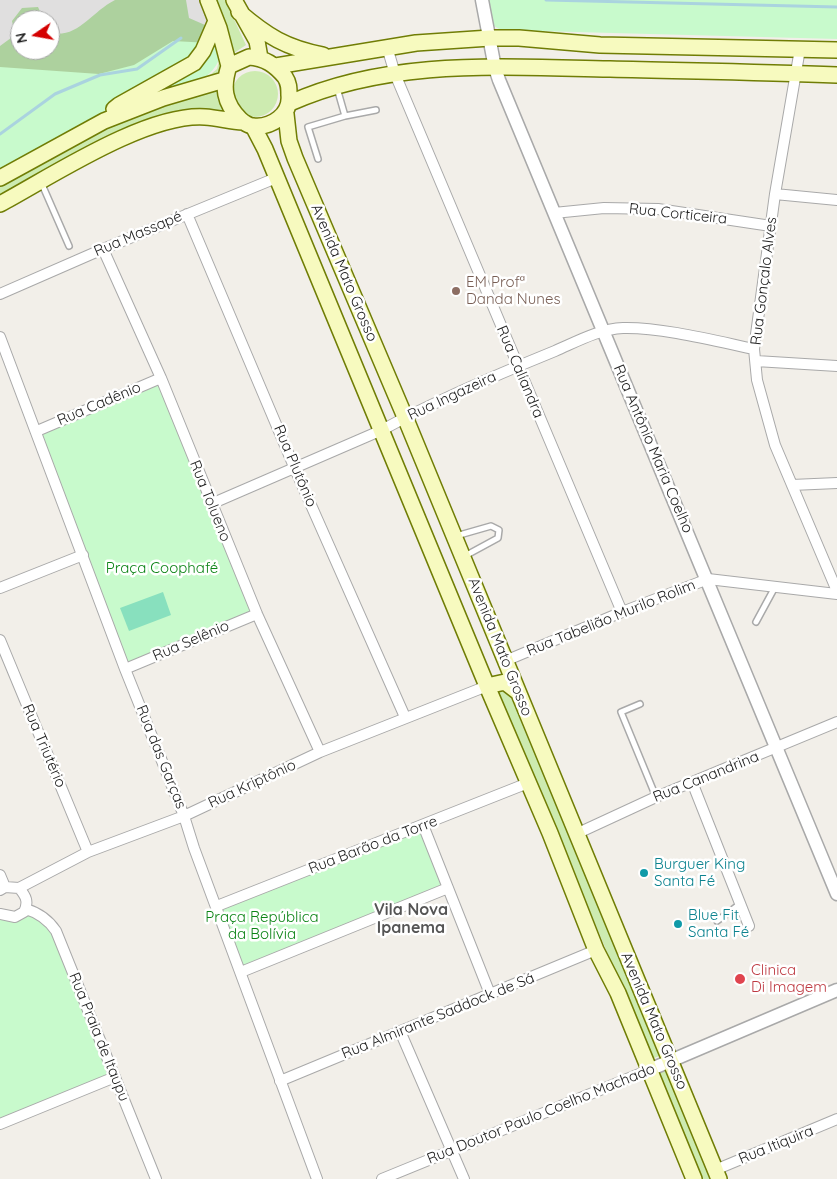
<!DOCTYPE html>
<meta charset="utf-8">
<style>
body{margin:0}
#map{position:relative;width:837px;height:1179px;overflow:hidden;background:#f2efe9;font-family:Quicksand,sans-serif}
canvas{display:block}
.north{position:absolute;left:10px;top:10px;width:50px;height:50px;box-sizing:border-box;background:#fff;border:1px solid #a7a7a7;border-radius:50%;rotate:258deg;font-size:14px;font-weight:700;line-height:20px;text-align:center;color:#222}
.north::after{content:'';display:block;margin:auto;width:18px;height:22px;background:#d40000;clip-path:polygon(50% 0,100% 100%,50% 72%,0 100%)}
</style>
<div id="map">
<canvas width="837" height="1179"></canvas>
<div class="north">N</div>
</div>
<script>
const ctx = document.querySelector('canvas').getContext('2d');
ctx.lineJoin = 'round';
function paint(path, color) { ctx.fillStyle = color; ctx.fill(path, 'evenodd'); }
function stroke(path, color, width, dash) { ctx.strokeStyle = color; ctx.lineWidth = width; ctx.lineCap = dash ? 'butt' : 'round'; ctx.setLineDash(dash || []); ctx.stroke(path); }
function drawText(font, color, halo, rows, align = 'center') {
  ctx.font = font + ' Quicksand,sans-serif'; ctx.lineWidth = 5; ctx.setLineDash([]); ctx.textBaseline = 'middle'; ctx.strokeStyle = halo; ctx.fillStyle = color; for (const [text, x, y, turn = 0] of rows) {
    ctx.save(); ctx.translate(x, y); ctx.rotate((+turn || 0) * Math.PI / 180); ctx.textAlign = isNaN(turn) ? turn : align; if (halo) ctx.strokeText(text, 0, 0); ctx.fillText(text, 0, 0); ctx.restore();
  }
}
paint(new Path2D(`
 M0,0H207L219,28L0,67ZM20,20H50V50H20Z`), '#e0dfdf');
paint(new Path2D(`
 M211,0H225L246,45L231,55Z
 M222,48L227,53C218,80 215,85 225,112L175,117L0,201V172L198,85L217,69Z
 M232 94a23 23 0 1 1 46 0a23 23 0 1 1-46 0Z
 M507,676L664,1054L652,1059L493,681Z
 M665,1057L715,1179H702L653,1062Z`), '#cdebb0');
paint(new Path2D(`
 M115,0H186L189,18L212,28L210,43L0,134V46L15,35L12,21L22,8L38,7L44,20H20V50H50V33C78,39 91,12 115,0Z`), '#add19e');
paint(new Path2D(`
 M486,0H837V39L501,30L492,25Z
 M221,39C223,63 214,70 197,85L0,172V67L99,74L134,65L173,41L210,43Z
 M161,378L257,614L125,669L37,431Z
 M423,825L448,888L241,972L217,906Z
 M24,912L50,922L115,1077L0,1124V920Z`), '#c8facc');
paint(new Path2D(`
 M163,592L171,615L129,631L120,608Z`), '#88e0be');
stroke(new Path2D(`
 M546,0L837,7
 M0,134L55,94L100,75L137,69L181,38`), '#aad3df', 3);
const service = new Path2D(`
 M345,116L376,110
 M318,159L308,127L345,116L337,88
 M41,182L69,246
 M456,536L491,526L499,530L498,538L463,557
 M756,622L775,587
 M640,704L621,712L656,797
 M717,921L740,904`);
const minor = new Path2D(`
 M387,47L395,74L622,612
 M800,49L775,194L754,349L757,380L775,445L837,591
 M775,194L837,200
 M554,213L604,208L658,209L771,226
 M187,214L295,469L405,717
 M103,249L161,378L257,614L320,752
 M0,294L103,249L276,178
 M0,337L125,669L184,816L194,848L317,1179
 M756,361L837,366
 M37,431L161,378
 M792,485L837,483
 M211,504L382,430C437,400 496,375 555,351C576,342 599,329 623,328C661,327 716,341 754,349
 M0,588L83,555
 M0,640L88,852
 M505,661L622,612L708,579L837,594
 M125,669L257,614
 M692,782L749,926
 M423,825L490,994
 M576,834L656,797L837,722
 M0,875L5,887
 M19,888L88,852L184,816L320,752L487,686
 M0,890L5,887L19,888C26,896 29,902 24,912L15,917L0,914
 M217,906L528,783
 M26,909C39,913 48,919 56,931L156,1179
 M241,972L448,888
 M400,1031L464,1179
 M280,1081L596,950
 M0,1124L115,1077
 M715,1170L837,1119
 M382,1179L649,1070`);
const tertiary = new Path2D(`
 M482,0L495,68L499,80L837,894
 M649,1070L837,990`);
const secondary = new Path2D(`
 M208,0L219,28L229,66
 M234,0L257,41L260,58
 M239,12C267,36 286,48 323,55
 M249,57C265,58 275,65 285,77C289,83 289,88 289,95C291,114 272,128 253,126C249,126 243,122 240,119C224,103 222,87 229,66Z
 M276,66L416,43L490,38H519L600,45L837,50
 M290,103C390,58 503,67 610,69C686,71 761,72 837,75
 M114,109L119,105L194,63L203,51L216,21
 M286,114L289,141L295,158L405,417L719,1179
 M253,126L265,149L487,686L550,833L596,950L618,993L694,1179
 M0,178L104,121L163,98L224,80
 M0,204C52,176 147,113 205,117C218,118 230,121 243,122
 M487,686L505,682L518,692`);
stroke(service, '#a9a9a9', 8);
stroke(minor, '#a9a9a9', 12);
stroke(tertiary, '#a9a9a9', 15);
stroke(secondary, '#707d05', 18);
stroke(service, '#fff', 5);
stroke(minor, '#fff', 10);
stroke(tertiary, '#fff', 12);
stroke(secondary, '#f7fabf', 15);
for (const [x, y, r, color] of [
 [456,291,5,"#8d6e63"],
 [644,873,5,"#0f9aa8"],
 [678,924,5,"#0f9aa8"],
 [740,979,6,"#e0444e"]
]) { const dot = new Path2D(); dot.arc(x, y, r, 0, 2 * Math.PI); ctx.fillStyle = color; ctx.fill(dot); stroke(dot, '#fff', 2); }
drawText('15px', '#222', '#fff', [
 ["Rua Corticeira",678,214,6],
 ["Rua Massapé",138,234,-23],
 ["Avenida Mato Grosso",344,273,67],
 ["Rua Gonçalo Alves",764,281,-83],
 ["Rua Caliandra",520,372,67],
 ["Rua Ingazeira",452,396,-25],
 ["Rua Cadênio",99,404,-23],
 ["Rua Antônio Maria Coelho",653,449,67],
 ["Rua Plutônio",295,466,67],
 ["Rua Tolueno",210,501,68],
 ["Rua Tabelião Murilo Rolim",611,618,-22],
 ["Rua Selênio",191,641,-23],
 ["Avenida Mato Grosso",500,647,68],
 ["Rua Triutério",44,746,67],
 ["Rua das Garças",161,757,68],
 ["Rua Canandrina",706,777,-22],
 ["Rua Kriptônio",252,784,-25],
 ["Rua Barão da Torre",373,845,-21],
 ["Rua Almirante Saddock de Sá",438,1016,-22],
 ["Avenida Mato Grosso",654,1021,67],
 ["Rua Praia de Itaupu",99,1037,68],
 ["Rua Doutor Paulo Coelho Machado",541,1114,-22],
 ["Rua Itiquira",776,1145,-22]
]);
drawText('15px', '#785e54', '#fff', [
 ["EM Profª",466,282],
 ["Danda Nunes",466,299]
], 'left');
drawText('15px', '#0c8416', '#fff', [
 ["Praça Coophafé",162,568],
 ["Praça República",262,917],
 ["da Bolívia",262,934]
]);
drawText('15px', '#0d838f', '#fff', [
 ["Burguer King",654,864],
 ["Santa Fé",654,881],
 ["Blue Fit",688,915],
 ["Santa Fé",688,932]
], 'left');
drawText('15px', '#be3a42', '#fff', [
 ["Clinica",751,970],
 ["Di Imagem",751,987]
], 'left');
drawText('bold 16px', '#555', '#fff', [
 ["Vila Nova",411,910],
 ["Ipanema",411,928]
]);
</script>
